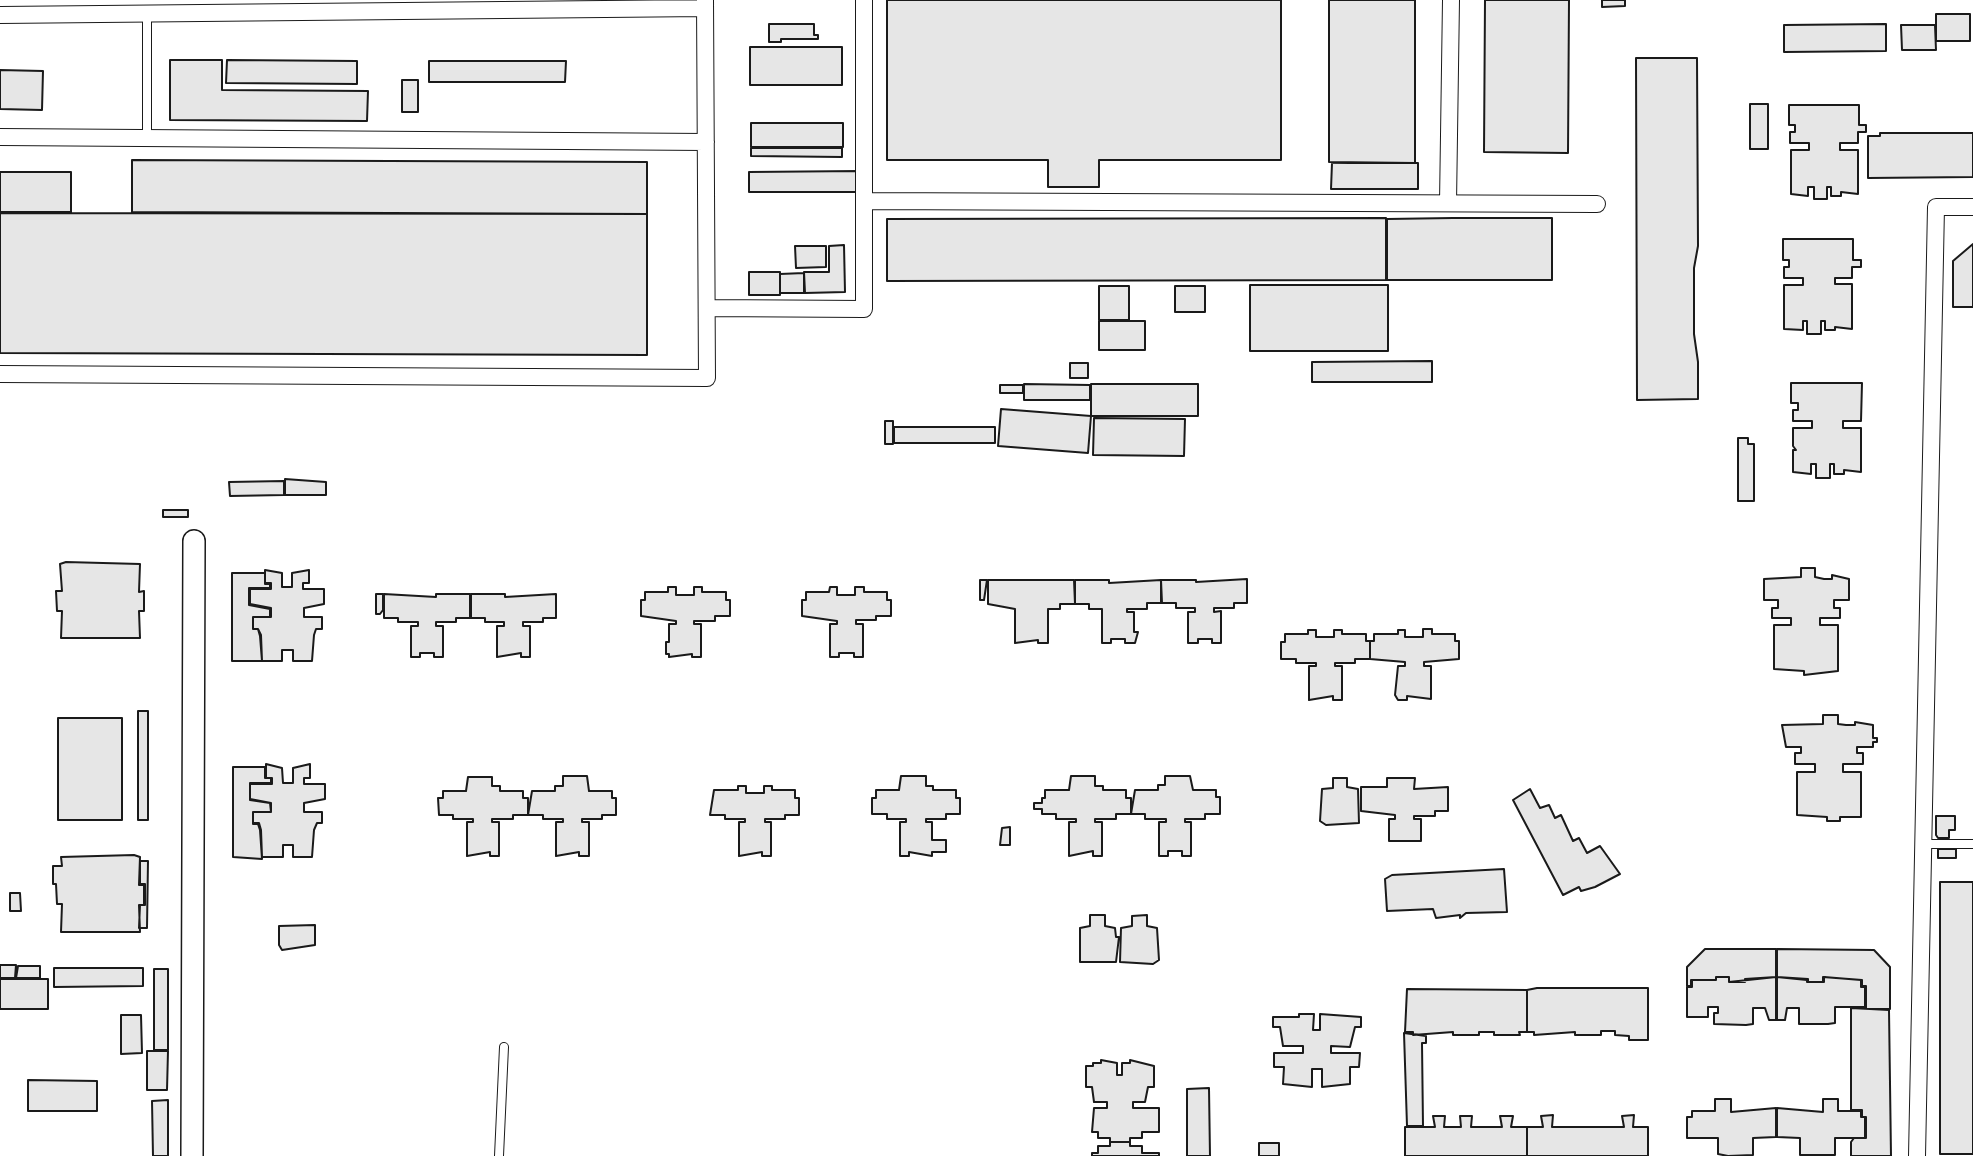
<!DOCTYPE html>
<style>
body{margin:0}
canvas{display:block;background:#fff}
</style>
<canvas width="1973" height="1156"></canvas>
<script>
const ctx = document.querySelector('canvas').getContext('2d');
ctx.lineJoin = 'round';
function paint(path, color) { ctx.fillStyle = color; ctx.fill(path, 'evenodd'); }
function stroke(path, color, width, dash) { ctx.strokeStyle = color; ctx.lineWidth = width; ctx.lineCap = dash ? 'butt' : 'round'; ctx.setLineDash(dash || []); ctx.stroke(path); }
const building = new Path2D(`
 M887,0H1281V160H1099V187H1048V160H887Z
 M1329,0H1415V163L1329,162Z
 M1485,0H1569L1568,153L1484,152Z
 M1602,0H1625V6L1602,7Z
 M1936,14H1970V41H1936Z
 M769,24H814V35H818V39H781V42H769Z
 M1886,24V51L1784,52V25Z
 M1901,25H1935L1936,50H1902Z
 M750,47H842V85H750Z
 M1636,58H1697L1698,246L1694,268V334L1698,362V399L1637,400Z
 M170,60H222V90L368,91L367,121L170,120Z
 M227,60L357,61V84L226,83Z
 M429,61H566L565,82H429Z
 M0,70L43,71L42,110L0,109Z
 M402,80H418V112H402Z
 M1750,104H1768V149H1750Z
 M1789,105H1859V125H1866V132H1858V143H1840V150H1858V194L1841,192V196H1831V187H1827V199H1814V187H1808V196L1791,194V150H1809V143H1790V132H1795V125H1789Z
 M751,123H843V147H751Z
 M1880,133H1973V177L1868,178V136H1880Z
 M751,148H842V157L751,156Z
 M132,160L647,162V214L132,212Z
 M1332,163H1418V189H1331Z
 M860,171V192H749V172Z
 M0,172H71V212H0Z
 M0,213L647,214V355L0,353Z
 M1386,218V280L887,281V219Z
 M1453,218H1552V280H1387V219Z
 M1783,239H1853V260H1861V267H1852V278H1835V284H1852V329L1835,327V330H1825V321H1821V334H1807V321H1803V330L1784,329V285H1803V278H1784V267H1789V260H1783Z
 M1973,244V307H1953V261Z
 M844,245L845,292L805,293L804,272H829V246Z
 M795,246H826V267L796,268Z
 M749,272H780V295H749Z
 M804,273V293H780V274Z
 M1250,285H1388V351H1250Z
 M1099,286H1129V320H1099Z
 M1175,286H1205V312H1175Z
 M1099,321H1145V350H1099Z
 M1432,361V382H1312V362Z
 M1070,363H1088V378H1070Z
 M1791,383H1862L1861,421H1843V428H1861V472L1844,470V474H1834V464H1830V478H1816V464H1811V474L1793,472V450H1796L1793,446V428H1812V421H1793V410H1798V403H1791Z
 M1024,384L1090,385V400H1024Z
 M1091,384H1198V416H1091Z
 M1000,385H1023V393H1000Z
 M1001,409L1091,416L1088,453L998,446Z
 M1094,418L1185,419L1184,456L1093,455Z
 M885,421H893V444H885Z
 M894,427H995V443H894Z
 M1738,438H1748V444H1754V501H1738Z
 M285,479L326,482V495H285Z
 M284,481V495L230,496L229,482Z
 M163,510H188V517H163Z
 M66,562L140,564L139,592L144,591V611H139L140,638H61L62,611H57L56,591H62L60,564Z
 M1801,568H1815V577L1824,579H1832V575L1849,579V600H1834V608H1840V618H1820V625H1838V671L1804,675V671L1774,669V625H1791V618H1772V608H1778V600H1764V579L1801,577Z
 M265,570L282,573V587H292V573L309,570V583H303V589H324V604L304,608V617H322V629H316L314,635L312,661H293V650H282V661H262L261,635L258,629H253V617H271V608L250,604V589H271V583H265Z
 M232,573H265V584H270V588H249V605L270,609V617H253V629H258L260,636L262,661H232Z
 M1247,579V603H1234V608H1214V612L1221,611V643H1212V639H1198V643H1188V612H1195V608H1176V603H1162L1161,580H1196V582Z
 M980,580H987L984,600H980Z
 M988,580H1074L1075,604H1060V609H1048V643H1038V640L1015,643V609L988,604Z
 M1075,580H1109V583L1161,580V603H1147V609H1127V612H1134V632H1138L1135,643H1125V639H1111V643H1102V609H1089V604H1075Z
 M668,587H676V595H694V587H702V592H726V600H730V616H715V621H694V624H701V657H692V654L669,657V654H666V642H669V624H676V621L641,616V600H645V592H668Z
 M830,587H837V595H855V587H864V592H887V600H891V616H876V620H856V624H863V657H854V653H839V657H830V624H837V621L802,616V600H806V592H829Z
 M376,594H383V610L380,614H376Z
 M384,594L436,597V594H470V618H456V622H436V626H443V657H434V653H420V657H411V626H418V622H398V618H384Z
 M471,594H505V597L556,594V618H543V622H523V626H530V657H521V653L497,657V626H504V622H485V618H471Z
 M1423,629H1432V634H1455V641H1459V659L1424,662V666H1431V699L1407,696V700H1398L1395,695L1398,666H1405V662L1370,659V641H1374V634H1398V630H1405V637H1423Z
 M1308,630H1316V637H1334V630H1342V634H1366V641H1370V659H1355V663H1335V666H1342V700H1333V696L1309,700V666H1316V663H1296V659H1281V642H1285V634H1308Z
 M138,711H148V820H138Z
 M1823,715H1838V724L1846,725H1855V722L1873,725V738H1877V742H1873V747H1857V753H1863V764H1843V772H1861V817H1840V821H1827V817L1797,815V772H1815V764H1795V753H1801V747H1786L1782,725L1823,724Z
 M58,718H122V820H58Z
 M266,764L282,768L283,783H293V768L310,764V778H304V784H325V799L304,803V812H322V823H317L314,830L312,857H293V845H283V857H262L261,830L259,823H253V812H271V803L250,799V784H272V778H266Z
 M233,767H265V778H271V783H250V800L270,803L271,812H253V824H258L260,830L262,859L233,857Z
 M563,776H587L589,791H612V798H616V815H602V819H582V822H589V856H579V852L556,856V822H563V819H543V815H528L532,791H555V786H563Z
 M901,776H926V786H933V790H956V798H960V814H946V819H926V822H932V840H946V852H932V856L909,852V856H900V822H906V819H887V814H872V798H876V790H899Z
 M1071,776H1095V786H1103V790H1126V798H1131V814H1116V819H1095V822H1102V856H1093V851L1069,856V822H1076V819H1056V814H1042V809H1034V803H1042V798H1045V790H1069Z
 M1165,776H1190L1193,790H1216V797H1220V814H1205V819H1185V822H1191V856H1182V851H1168V856H1159V822H1166V819H1145V814H1131L1135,790H1158V785H1165Z
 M468,777H492V786H500V791H523V798H528V815H513V819H492V822H499V856H490V852L467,856V822H473V819H453V815H439L438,798H443V791H466Z
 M1333,778H1347V787L1358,789L1359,823L1326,825L1320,821L1322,789L1333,788Z
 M1387,778H1415L1414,789L1448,787V811H1435V816H1414V819H1421V841H1389V819H1395V815L1361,811V787H1387Z
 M738,786H746V793H764V786H772V790H795V798H799V815H785V819H765V822H771V856H762V852L739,856V822H745V819H725V815H710L714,790H738Z
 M1530,789L1540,808L1549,805L1555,818L1561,815L1573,841L1579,838L1587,853L1600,846L1620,874L1595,887L1581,891L1579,887L1563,895L1513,800Z
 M1936,816H1955V830H1949V838H1938L1936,835Z
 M1010,827V845H1000L1002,828Z
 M1938,849H1956V858H1938Z
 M134,855L140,857L139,885H144V905H139L140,932H61L62,904H57L56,884H53V866H62L61,857Z
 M140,861H148L147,928H139L140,905H145V884H140Z
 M1504,869L1507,912L1466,913L1460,918V915L1436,918L1433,909L1387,911L1385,879L1392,875Z
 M1940,882H1973V1154H1940Z
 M10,893H20L21,911H10Z
 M1090,915H1105V926L1115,928L1116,937H1119L1116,962H1080V928L1090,926Z
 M1147,915V926L1157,928L1159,960L1153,964L1120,962L1121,928L1132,926V916Z
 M315,925V945L282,950L279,945V926Z
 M1705,949H1776V977L1745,979V982H1729V977H1716V980H1691V986H1687V967Z
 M1777,949L1874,950L1890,967V1009H1866V986H1862V980L1823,977V982H1808V979L1777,977Z
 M0,965H16L15,978H0Z
 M18,966H40V978H16Z
 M54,968H143V986L54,987Z
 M154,969H168V1050H154Z
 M1716,977H1729V982L1776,977V1020H1769L1765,1008H1753V1024L1746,1025L1714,1024V1013H1718V1007H1708V1017H1687V987H1692V980H1716Z
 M1777,977L1807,980V982H1824V977L1861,980V987H1865V1007H1835V1023L1828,1024H1799V1008H1787L1785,1020H1777Z
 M0,979H48V1009H0Z
 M1537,988H1648V1040H1629V1036L1615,1035V1031H1601V1035H1575V1032L1534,1035V1032H1527V990Z
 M1407,989L1527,990V1032H1519L1520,1035H1494V1032H1479V1035H1453V1032L1413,1035V1032H1405Z
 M1851,1008L1889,1010L1891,1156H1851V1142L1854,1138H1866V1117H1862V1110H1851Z
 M1299,1014H1314L1313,1030H1320V1014L1361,1017V1027H1355L1350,1047L1331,1046V1053H1360L1359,1067H1350V1084L1322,1087V1069H1312V1087L1283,1084L1284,1067H1274V1053H1303V1046H1283L1280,1027H1273V1017H1299Z
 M121,1015H141L142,1053L121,1054Z
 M1404,1033L1426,1036V1043H1422L1423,1126H1407Z
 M147,1051H168L167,1090H147Z
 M1101,1060L1117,1063V1075H1122V1063H1130V1060L1154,1066V1087H1148L1145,1102H1133V1108H1159V1132H1142V1138H1130V1142H1110V1138H1098V1132H1092L1094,1108H1107V1102H1094L1092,1087H1086V1066H1093V1063H1101Z
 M28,1080L97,1081V1111H28Z
 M1209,1088L1210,1156H1187V1089Z
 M1715,1099H1731V1112L1776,1108V1137L1753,1138V1155L1728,1156L1718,1154V1138H1687V1117H1692V1111H1715Z
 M1823,1099H1838V1111H1861V1117H1865V1138H1835V1155H1800V1138L1777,1137V1108L1823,1112Z
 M168,1100V1156H153L152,1101Z
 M1553,1115L1552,1127H1624L1622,1116L1634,1115L1633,1127H1648V1156H1527V1127H1543L1541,1116Z
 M1433,1116H1445L1444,1127H1461L1460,1116H1472L1471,1127H1502L1500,1116H1513L1511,1127H1527V1156H1405V1127H1435Z
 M1110,1142H1130V1146H1142V1153H1159V1156H1092V1153H1098V1146H1110Z
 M1259,1143H1279V1156H1259Z`);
paint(building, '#e6e6e6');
stroke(building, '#1a1a1a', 2);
const lane = new Path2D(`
 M147,13V138
 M1923,844H1973
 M499,1156L504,1047`);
const street = new Path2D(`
 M0,15L705,8
 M0,137L706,142
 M864,201L1597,204
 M1448,203L1451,0
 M707,308L864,309V0
 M0,374L707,378L705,0
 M1917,1156L1936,207H1973`);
const secondary = new Path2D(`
 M192,1156L194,541`);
stroke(lane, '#1a1a1a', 10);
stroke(street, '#1a1a1a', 18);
stroke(secondary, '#1a1a1a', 24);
stroke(lane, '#fff', 8);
stroke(street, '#fff', 16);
stroke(secondary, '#fff', 21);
</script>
